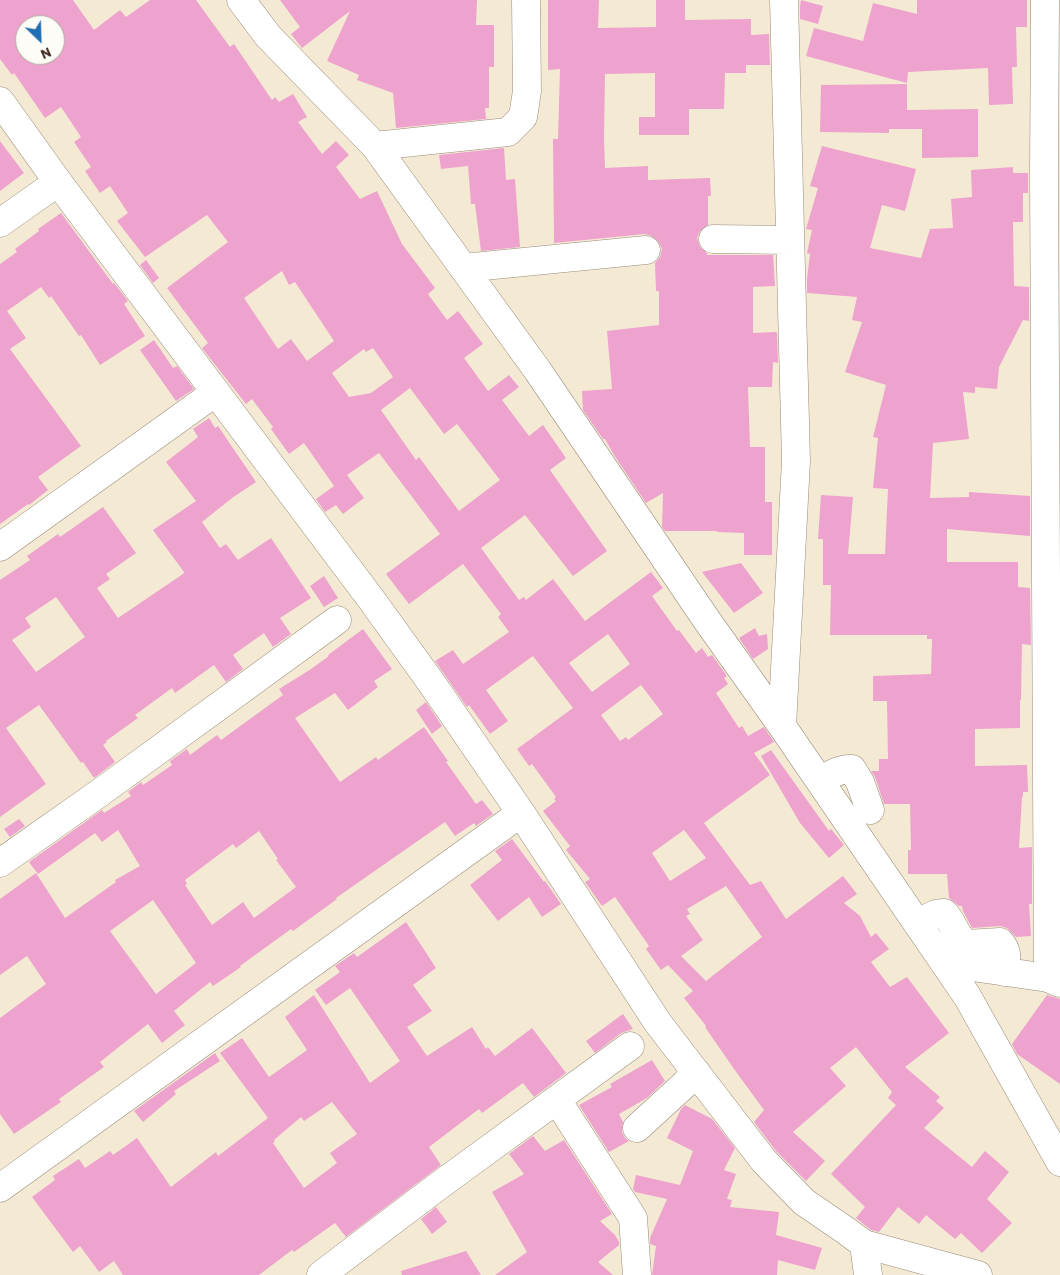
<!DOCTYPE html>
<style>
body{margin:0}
#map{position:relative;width:1060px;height:1275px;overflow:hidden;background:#f4ead4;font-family:Itim,sans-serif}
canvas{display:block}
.north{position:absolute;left:15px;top:15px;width:50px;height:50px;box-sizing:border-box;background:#fdfcf7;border:1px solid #afa8a0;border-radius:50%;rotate:156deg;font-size:14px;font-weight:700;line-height:20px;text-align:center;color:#3b2a1e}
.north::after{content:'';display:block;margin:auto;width:18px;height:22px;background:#1f6fb2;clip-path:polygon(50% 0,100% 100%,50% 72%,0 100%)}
</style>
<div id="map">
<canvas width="1060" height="1275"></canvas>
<div class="north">N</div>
</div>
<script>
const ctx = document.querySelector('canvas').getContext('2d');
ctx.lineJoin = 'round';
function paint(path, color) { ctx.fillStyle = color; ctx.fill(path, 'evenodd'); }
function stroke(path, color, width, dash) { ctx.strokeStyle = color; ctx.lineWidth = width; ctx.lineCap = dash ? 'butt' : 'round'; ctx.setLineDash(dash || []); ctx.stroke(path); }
paint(new Path2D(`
 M0,0H73L94,30L120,10L126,17L150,0H196L230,47L234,44L272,100L275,97L279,102L293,94L307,117L298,122L322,154L336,141L349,155L336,167L360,199L377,191L402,244L435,288L428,294L447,320L458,311L483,344L464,358L488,391L509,375L519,387L502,400L529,436L543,425L566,458L550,470L607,551L573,576L525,515L481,548L519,600L524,597L526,600L553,579L585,621L651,572L663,588L652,596L677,631L679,630L696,653L702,648L708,657L712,655L727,676L724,678L728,684L716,693L739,728L742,726L748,736L764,727L774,742L754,753L770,775L704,823L750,885L761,881L786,919L843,876L857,894L844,903L860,916L871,937L876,933L889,949L871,962L890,987L907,977L949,1033L905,1067L940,1097L936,1101L944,1108L924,1128L972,1167L985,1151L1009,1172L987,1199L1012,1223L982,1253L961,1233L955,1239L926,1215L919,1224L898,1207L879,1232L871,1230L856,1218L865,1207L831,1174L896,1105L888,1098L892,1092L856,1047L830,1068L846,1086L793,1132L825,1161L806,1181L776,1151L754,1122L764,1110L734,1069L705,1027L706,1026L684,998L693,991L668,965L661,970L646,949L649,946L615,897L602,906L585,882L590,879L566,850L570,846L543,811L556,801L554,799L556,797L532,764L529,766L517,749L573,708L533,656L486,690L508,721L490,734L469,705L467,707L435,661L453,650L463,664L509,632L498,617L501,614L463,564L409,604L386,574L440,534L379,453L347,475L364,498L343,514L336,505L325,512L316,499L334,486L304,443L289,454L271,429L273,427L252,399L246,404L202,348L208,343L167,288L228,242L207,215L145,257L117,221L128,213L110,186L100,193L85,171L91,167L74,142L81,137L61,107L45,118L14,73L12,75L0,59ZM25,25H55V55H25ZM282,271L289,285L295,282L334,341L307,361L291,339L278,349L244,298ZM373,348L393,377L371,393L349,397L332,373L364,349L366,352ZM410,388L444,434L457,424L500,480L459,511L419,457L416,460L381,410ZM608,634L630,664L592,692L569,663ZM641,685L663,714L628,740L626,737L620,741L601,715ZM684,830L706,858L670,881L652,853ZM726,886L762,937L706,981L681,956L703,940L686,916L690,914L687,909Z
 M280,0H477L476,25H494V67H489V108H485L486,119L396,128L393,93L357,80L359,75L327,61L350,11L302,48L291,34L300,27Z
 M548,0H599L598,28L656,27V0H685V20L751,19V35L769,34L770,65H746V73H725L724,109H689V135H639V117H655V73L605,74L604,139L605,168L648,166V180L710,178L711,196H708V225L700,231L697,238L700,247L707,253V255H773L775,286L753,287V333L776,332L777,333L778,363L773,362L772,387H748L750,447H765V502H772V555H744V533L717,532V531H665L662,527L663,493L646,503L614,455L605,439H603L583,410L582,391L612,389L607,331L659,325V291H656L655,263L660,257L662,249L658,241L652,236L645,234L554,243L553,139H558L560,69L548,70Z
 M801,0L823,6L818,24L800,19V7Z
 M917,0H1027V27H1016L1017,67H1012L1013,104L989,105L988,68L908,72L907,83L806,56L814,28L863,41L873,3L917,14Z
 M907,84V110L978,109V157L922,158V129H889V133L820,132L821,85Z
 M0,141L24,173L0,191Z
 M822,146L916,169L905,211L882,205L870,248L921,258L930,229L953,228L951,199L972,197L971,170L1013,167V173H1028V193H1023V222H1013L1014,286L1029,287V321L1023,320L999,367L997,389L975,387V393L963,392L969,439L933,443L930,498L969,497V492L1030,496V536L947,529V562H1018V587L1030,588L1031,645L1022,644L1021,700H1020V728L975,729V766L1027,765L1028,792H1023V796L1022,797L1019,848L1032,847V904H1029L1031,936L1016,937L1007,928L1000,926L972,928L963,911L962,906H959L949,898L947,874H908V850H911L910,804H884L875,777L871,771H879V759H888L887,701H873V676L931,674L932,639H927V635H830L831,585H823V539H818L821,495L853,497L848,554H885L888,489L873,488L878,438L873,437L886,385L845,372L862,322L852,320L857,297L807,293V279L810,254L807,253L812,230L806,229L818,188L810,186Z
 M504,148L506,180L515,179L520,247L481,251L475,204H471L468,166L441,169L439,155Z
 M61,213L113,284L114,283L128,301L124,304L145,336L100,365L81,335L79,336L51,296L49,298L41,287L7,311L26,338L10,349L81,446L38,477L48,490L29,505L28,504L0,524V264L17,252L15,249L39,231L38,229Z
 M146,260L159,278L153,283L140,265Z
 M154,340L173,368L177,366L194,389L176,401L140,350Z
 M209,418L215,428L218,426L256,482L232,498L202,522L220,548L226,544L238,560L271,538L311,598L280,618L291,634L273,647L264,633L233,655L243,669L226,682L214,665L175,693L172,688L135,715L138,718L106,741L107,742L103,745L115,762L94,778L83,762L81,763L39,705L6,728L46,784L0,817V580L30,560L27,556L58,534L60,537L103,507L136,553L106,574L110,579L97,588L118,618L183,574L184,572L153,530L196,501L166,462L198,437L193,429ZM56,597L85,637L36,672L12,640L31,627L25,618Z
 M741,563L763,593L734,613L702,572Z
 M324,576L338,598L324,607L310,586Z
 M755,628L759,636L767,634L768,649L753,659L739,638Z
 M363,629L392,669L374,681L378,687L348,710L335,693L295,718L340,782L376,757L378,760L424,727L448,761L446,762L476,804L482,800L493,814L476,826L474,823L455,836L445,822L336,898L337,899L293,931L291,929L240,966L241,967L213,986L210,982L174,1011L185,1025L162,1043L148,1024L100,1062L104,1067L59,1099L61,1102L14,1134L0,1114V1018L46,984L27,956L0,975V899L36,873L65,918L116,882L115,880L140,866L118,830L102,842L95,833L38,874L29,862L102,810L104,813L131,796L128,792L141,782L143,785L172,765L170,761L187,749L190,755L217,735L221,740L283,695L279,689L311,669L329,656L328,655ZM259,831L278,859L276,860L296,887L254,918L243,902L212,925L185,885L187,884L185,880L233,844L236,848ZM153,900L196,963L156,994L110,931Z
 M426,702L442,726L432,734L416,710Z
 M771,750L829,831L831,829L844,845L829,858L800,823L761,756Z
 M19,819L25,826L10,837L4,829Z
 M512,839L544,882L545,881L561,904L542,917L529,897L498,921L470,885L502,860L495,851Z
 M406,922L436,968L413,985L432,1011L407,1027L427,1056L472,1027L486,1049L488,1047L495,1056L532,1028L566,1073L534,1097L523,1083L482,1113L479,1109L429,1147L441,1165L346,1237L335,1223L294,1252L292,1250L259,1275H123L114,1261L99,1272L80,1246L73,1252L32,1197L55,1180L53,1176L79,1159L85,1168L110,1151L113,1155L137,1138L171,1187L216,1152L218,1156L268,1118L220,1053L242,1038L269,1077L307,1050L285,1017L314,995L370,1083L400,1061L350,988L326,1005L315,990L340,972L335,966L354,953L357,957ZM332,1102L357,1134L330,1153L337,1163L304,1188L273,1143L275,1141L274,1140L301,1117L304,1121Z
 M1047,995L1060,999V1084L1017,1054L1012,1044Z
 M623,1014L633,1029L621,1033L595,1053L586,1041Z
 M215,1053L220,1061L174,1091L176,1094L143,1122L134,1111Z
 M652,1060L665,1081L647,1098L619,1114L623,1122L622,1132L625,1138L629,1141L609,1152L579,1105L612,1087L610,1084Z
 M685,1105L712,1119L735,1148L724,1170L736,1174L727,1199L732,1200L730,1207L779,1212L776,1235L822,1248L815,1270L778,1260L777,1275H652L656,1246L650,1244V1238L667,1199L635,1192L633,1189L636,1175L680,1185L693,1151L667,1138L681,1109Z
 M533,1136L545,1151L564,1140L612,1214L600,1221L615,1235L619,1242V1245L598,1262L613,1275H495L527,1252L492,1192L524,1174L509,1154Z
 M436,1207L447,1222L432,1234L421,1219Z
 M466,1251L481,1275H402L401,1271Z`), '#eea2ce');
const minor = new Path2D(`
 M241,0L268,36L375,146L538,371L706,619L782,726L967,996L1060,1162
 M1045,0L1044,175L1048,978
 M0,101L58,182L371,599L433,685L521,813L658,1023L764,1161L804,1202L845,1230L864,1244L978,1275
 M375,146L508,132L523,117L527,91L526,0
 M0,223L58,182
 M713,239L790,240
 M463,268L646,250
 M0,547L216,392
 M782,726L796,461L784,0
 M820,781C830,775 840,768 852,769L860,782L870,810
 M0,863L98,794L337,620
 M917,923L936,914L944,913C954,922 955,937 967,944L1000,942C1009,952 1006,960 1005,972
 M945,963L1048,978L1060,983
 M557,1100L633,1218L637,1275
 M637,1128L685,1084L696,1072
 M0,1188L521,813
 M864,1244L868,1275
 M321,1275L437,1187L630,1046`);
stroke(minor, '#988a79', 29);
stroke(minor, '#fff', 28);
</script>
